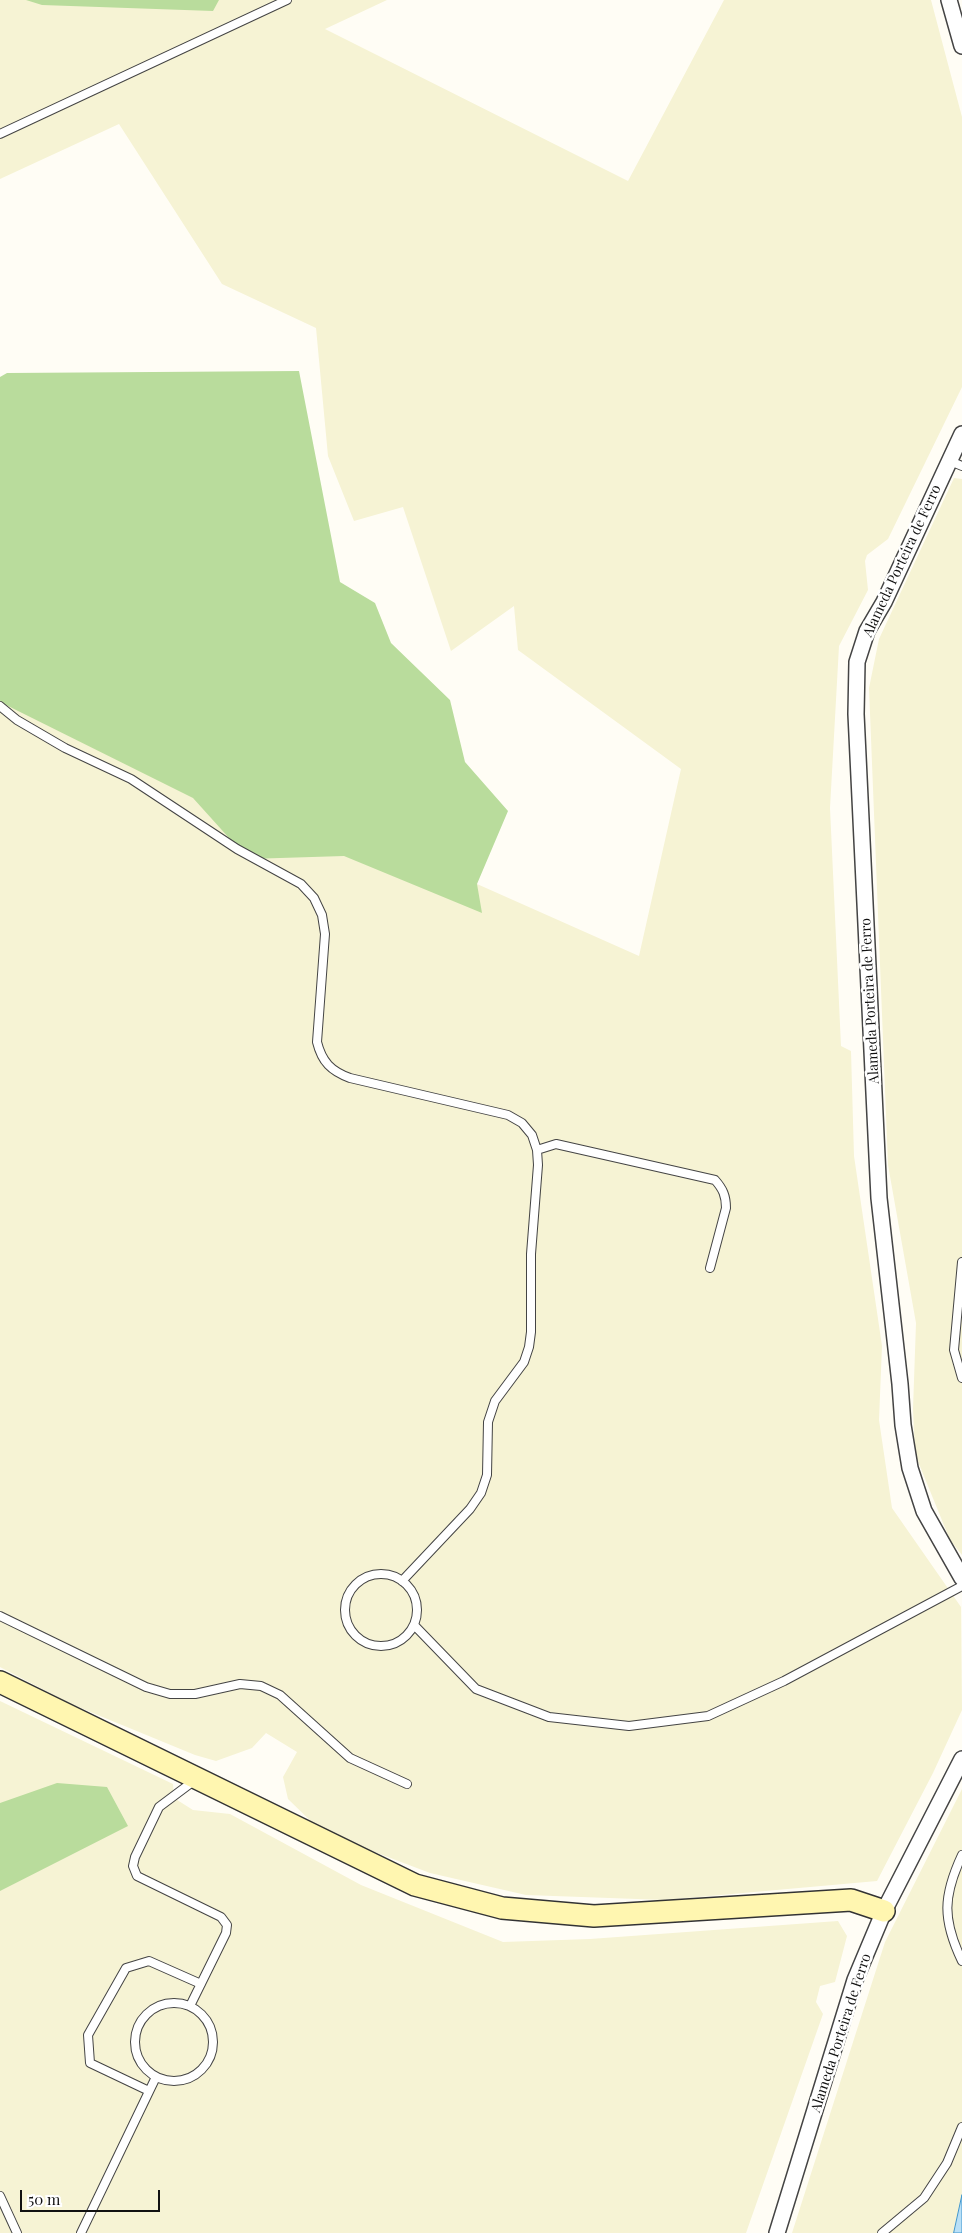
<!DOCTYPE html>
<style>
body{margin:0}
#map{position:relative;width:962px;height:2233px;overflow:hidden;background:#fffdf5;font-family:"Playfair Display",serif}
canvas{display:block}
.scale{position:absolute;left:20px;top:2190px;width:140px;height:22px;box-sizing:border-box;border:2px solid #111;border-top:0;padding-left:6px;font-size:15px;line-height:18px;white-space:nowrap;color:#111;-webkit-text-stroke:4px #fff;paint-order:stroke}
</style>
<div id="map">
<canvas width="962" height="2233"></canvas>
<div class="scale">50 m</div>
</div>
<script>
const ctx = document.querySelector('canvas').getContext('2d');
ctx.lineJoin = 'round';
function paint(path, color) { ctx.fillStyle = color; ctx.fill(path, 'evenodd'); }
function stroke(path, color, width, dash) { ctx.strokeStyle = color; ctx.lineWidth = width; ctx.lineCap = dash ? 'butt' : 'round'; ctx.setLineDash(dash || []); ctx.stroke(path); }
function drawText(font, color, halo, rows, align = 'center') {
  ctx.font = font + ' "Playfair Display",serif'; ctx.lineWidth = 5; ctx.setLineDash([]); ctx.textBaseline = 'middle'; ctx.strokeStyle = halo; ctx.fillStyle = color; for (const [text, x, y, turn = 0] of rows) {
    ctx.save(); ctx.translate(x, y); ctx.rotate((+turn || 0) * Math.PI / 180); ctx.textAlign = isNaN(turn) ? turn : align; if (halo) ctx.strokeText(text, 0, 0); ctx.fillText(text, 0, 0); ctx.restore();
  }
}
paint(new Path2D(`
 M0,0H387L325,29L628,181L724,0H931L962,117V387L888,539L867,555L865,561L868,590L839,646L830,808L841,1046L851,1051L854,1156L882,1346L879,1420L892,1508L961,1607L962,1710L933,1773L877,1881L665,1900L526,1895L430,1873L322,1832L288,1799L283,1777L297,1752L266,1733L252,1748L216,1761L195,1755L71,1704L0,1667V661L477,884L639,956L681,769L518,650L514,606L451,651L403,507L354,521L328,456L316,328L222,284L119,124L0,179Z
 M954,478L962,479V1555L950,1540L915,1454L913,1409L916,1323L888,1165L869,688L879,639Z
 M0,1701L173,1784L174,1798L193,1810L230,1814L361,1885L503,1942L590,1939L838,1921L847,1936L835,1982L820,1986L816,2002L823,2014L746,2233H0Z
 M962,1789V2233H792L885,1942Z`), '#f6f3d4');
paint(new Path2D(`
 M26,0H219L213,11L42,5Z
 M299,371L340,582L375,603L391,643L450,700L465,762L508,811L477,884L482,913L344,856L248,859L193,798L0,702V377L7,373Z
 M57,1783L107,1787L128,1826L0,1891V1803Z`), '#b9dc9c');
const water = new Path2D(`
 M962,2195V2233H954Z`);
paint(water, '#b9e0f7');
stroke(water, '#3f96cf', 1);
const lane = new Path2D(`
 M0,134L287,0
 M950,461L962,466
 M0,706L17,720L65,748L131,779L237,849L301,884L314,898L322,915L325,934L317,1042C322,1062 331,1071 350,1078L508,1115L522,1123L532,1135L537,1150L538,1165L531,1254V1332L529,1347L524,1362L495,1401L488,1422L487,1475L481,1493L470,1509L402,1581
 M537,1150L556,1144L715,1180C723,1189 726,1196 726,1208L710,1268
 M962,1262L954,1350L962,1378
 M345 1610a36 36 0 1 1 72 0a36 36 0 1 1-72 0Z
 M0,1616L146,1687L170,1694H195L240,1684L261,1686L280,1695L350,1758L407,1784
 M414,1625L476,1689L549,1717L629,1726L708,1716L784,1681L962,1586
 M962,1855C943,1896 942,1919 962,1961
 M135 2042a39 39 0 1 1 78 0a39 39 0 1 1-78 0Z
 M190,2006L226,1933L227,1925L221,1917L137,1876L133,1866L135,1857L159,1807L195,1780
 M149,2091L90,2063L88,2035L126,1968L149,1961L201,1984
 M0,2196L17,2233
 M81,2233L156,2077
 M882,2233L924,2198L947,2163L962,2127`);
const street = new Path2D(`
 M949,0L962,46
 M962,434L884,602L867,631L857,662L856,714L879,1198L900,1384L903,1425L910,1468L924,1511L962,1578
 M777,2233L855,1980L884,1911L962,1759`);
const secondary = new Path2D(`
 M0,1682L415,1885L502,1908L594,1916L851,1900L884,1911`);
stroke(lane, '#444', 10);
stroke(street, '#444', 18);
stroke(secondary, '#333', 24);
stroke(lane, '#fff', 8);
stroke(street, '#fff', 15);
stroke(secondary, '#fff6b0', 21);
drawText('14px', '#111', '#fff', [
 ["Alameda Porteira de Ferro",902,561,-65],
 ["Alameda Porteira de Ferro",870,1001,-93],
 ["Alameda Porteira de Ferro",841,2033,-72]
]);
</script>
